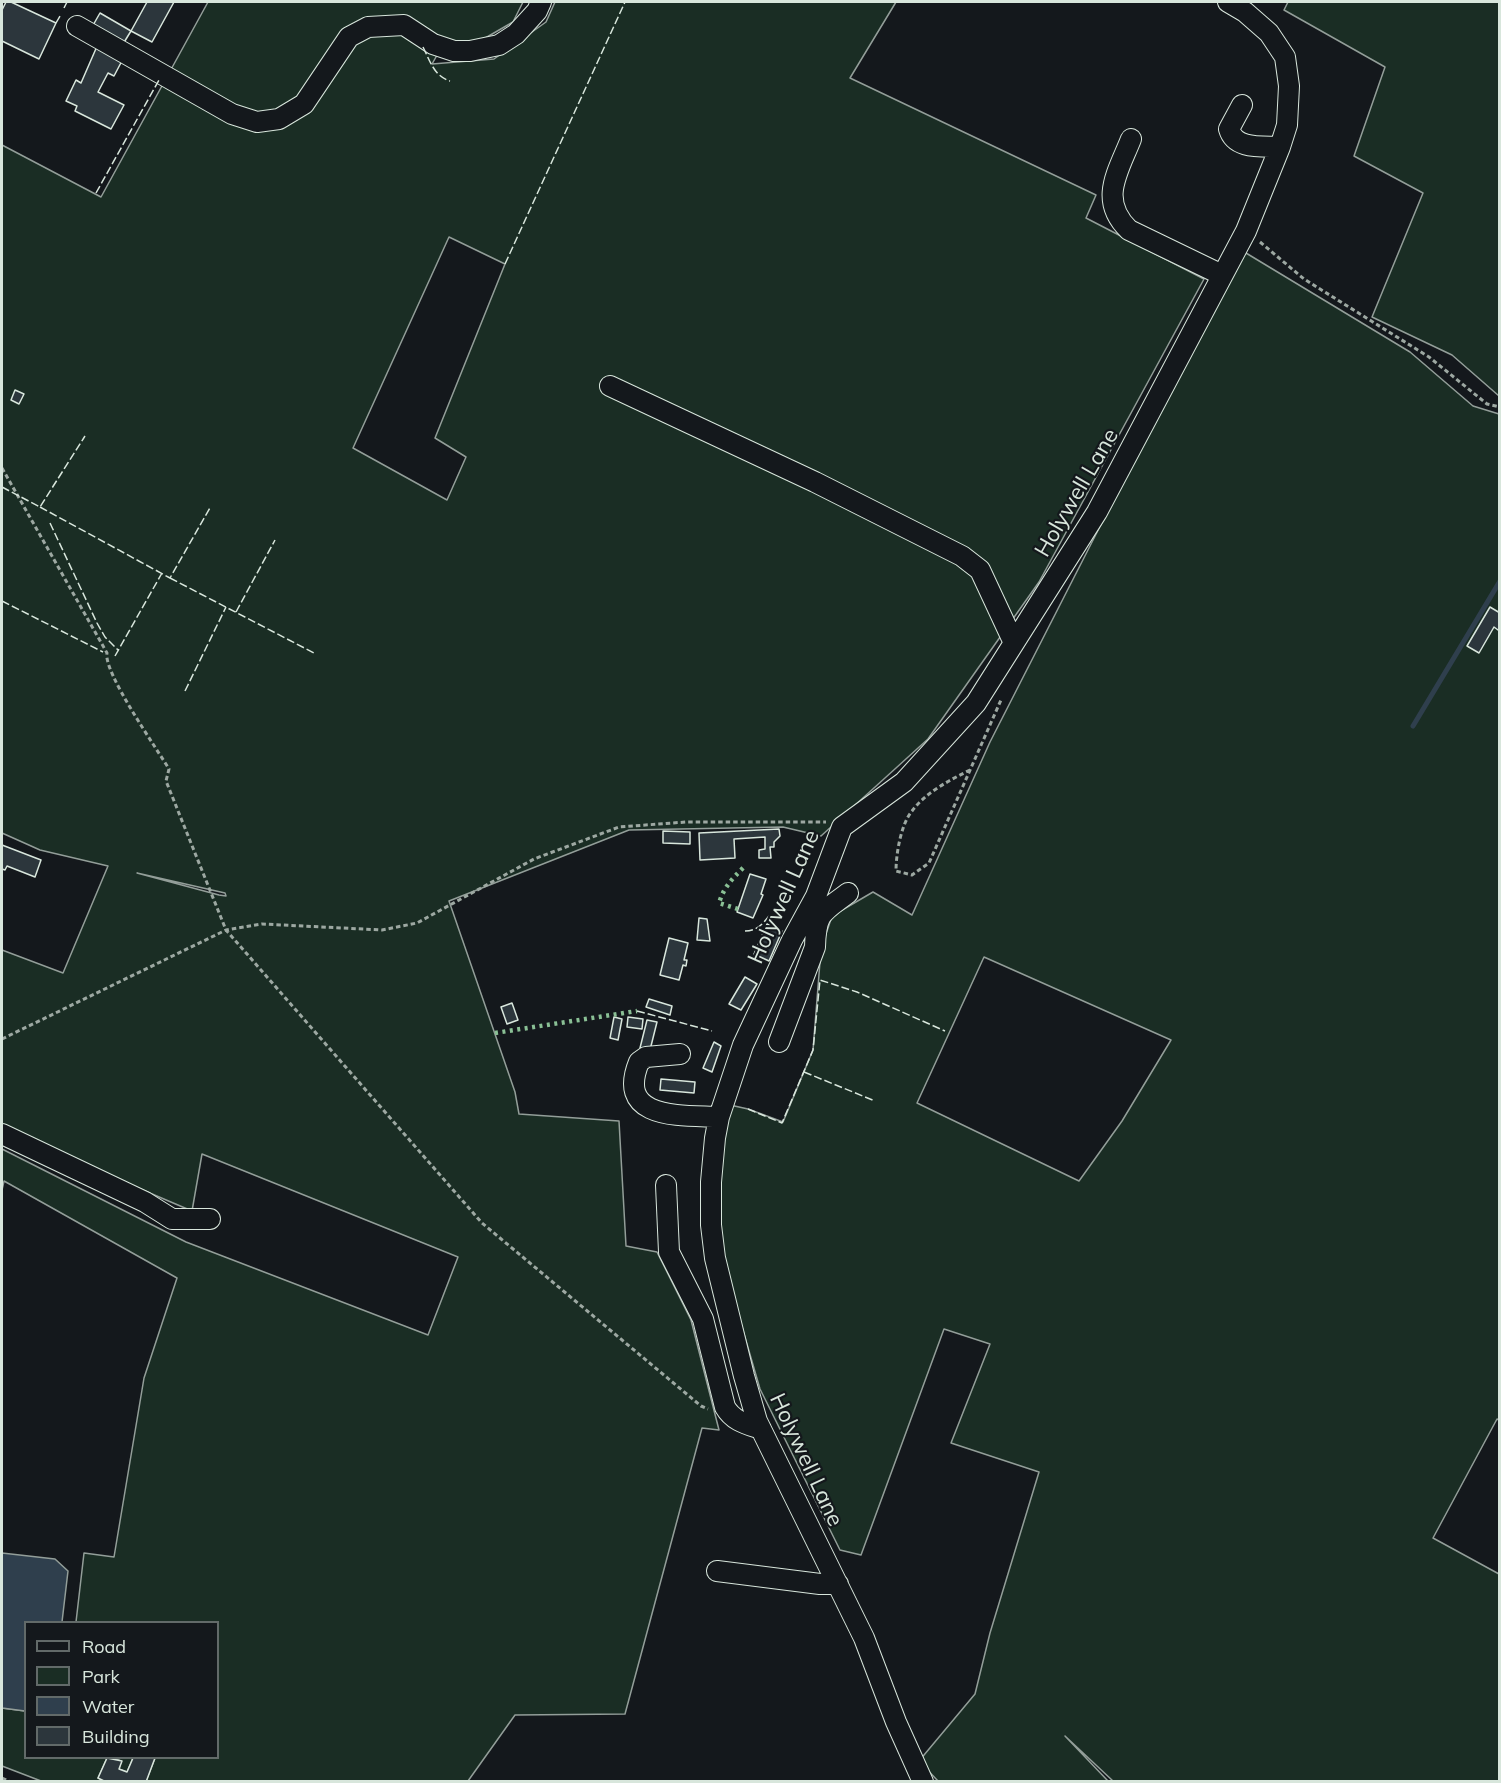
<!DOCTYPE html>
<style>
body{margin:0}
#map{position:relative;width:1501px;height:1783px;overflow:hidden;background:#14181c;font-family:Mulish,sans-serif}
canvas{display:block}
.frame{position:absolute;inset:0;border:3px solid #d8e6dc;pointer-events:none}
.legend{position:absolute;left:24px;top:1621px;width:195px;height:138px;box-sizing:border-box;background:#14181c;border:2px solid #626a69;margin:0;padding:8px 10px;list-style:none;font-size:18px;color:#d8e6dc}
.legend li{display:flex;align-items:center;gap:12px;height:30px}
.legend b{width:30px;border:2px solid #626a69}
</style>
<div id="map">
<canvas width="1501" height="1783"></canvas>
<div class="frame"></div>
<ul class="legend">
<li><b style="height:8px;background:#14181c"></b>Road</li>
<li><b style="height:16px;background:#1a2d24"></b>Park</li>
<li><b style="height:16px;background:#2f3f4d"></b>Water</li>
<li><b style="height:16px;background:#2c363c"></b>Building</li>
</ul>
</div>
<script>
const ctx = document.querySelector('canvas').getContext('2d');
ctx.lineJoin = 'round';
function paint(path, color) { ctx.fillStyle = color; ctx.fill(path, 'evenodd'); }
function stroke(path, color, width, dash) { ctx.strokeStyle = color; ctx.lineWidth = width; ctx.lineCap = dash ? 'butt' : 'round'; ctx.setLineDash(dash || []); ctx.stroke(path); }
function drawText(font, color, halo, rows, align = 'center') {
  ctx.font = font + ' Mulish,sans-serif'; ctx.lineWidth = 4.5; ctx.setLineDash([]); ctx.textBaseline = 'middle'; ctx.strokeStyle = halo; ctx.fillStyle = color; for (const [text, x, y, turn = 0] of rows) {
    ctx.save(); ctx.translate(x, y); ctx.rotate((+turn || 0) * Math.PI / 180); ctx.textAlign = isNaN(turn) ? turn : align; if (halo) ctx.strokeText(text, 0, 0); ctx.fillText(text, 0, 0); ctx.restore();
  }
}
const green = new Path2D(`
 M208,2H523L513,22L480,41L444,43L432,64L494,59L546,22L555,2H896L850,78L1096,195L1086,218L1204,279L1039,582L928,739L821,836L783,827L629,830L449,901L515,1092L519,1114L619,1121L626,1246L657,1252L691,1320L719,1430L702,1428L625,1714L515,1715L468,1781H146L155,1758H218V1622H76L84,1553L114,1557L144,1378L177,1278L4,1181L2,1190V1149L186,1242L428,1335L458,1257L202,1154L192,1211L2,1130V950L63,973L108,866L40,850L2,833V145L101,197ZM449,237L505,264L435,438L466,457L447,500L353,448ZM137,873L225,893L226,896L219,895Z
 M1288,2H1499V396L1452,355L1372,317L1423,193L1354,156L1385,67L1284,10Z
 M1241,250L1410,352L1473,406L1499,414V1420L1497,1419L1433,1538L1499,1574V1781H1113L1065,1736L1108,1781H938L919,1761L975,1694L990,1633L1039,1472L951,1443L990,1344L944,1329L861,1555L840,1550L760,1389L720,1251L718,1179L730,1105L748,1109L783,1122L813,1050L821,949L832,916L873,892L912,915L990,742ZM984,957L1171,1040L1122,1121L1079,1181L917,1103Z
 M2,1708L25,1711L26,1758H107L98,1778L106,1781H41L2,1766Z
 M113,1758H133L127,1772L119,1769L121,1761Z`);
paint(green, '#1a2d24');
stroke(green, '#939e99', 1.5);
const water = new Path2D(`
 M2,1553L55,1559L68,1571L62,1622H26L25,1711L2,1708Z`);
paint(water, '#2f3f4d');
stroke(water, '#939e99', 1.5);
stroke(new Path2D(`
 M1413,726L1500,581`), '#2f3f4d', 5);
const building = new Path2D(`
 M6,2H11L56,23L39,59L2,41V10Z
 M147,2H174L152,42L131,31Z
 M100,13L131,31L123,44L92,27Z
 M98,44L124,57L114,76L108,73L98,92L124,105L111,129L75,111L77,106L66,101L76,80L81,83Z
 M15,390L24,394L19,404L11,400Z
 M1490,607L1500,613V628L1498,630L1494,627L1479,653L1467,646Z
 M779,829L780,836L774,842V847H770L771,858H759V850L765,849V837L734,839L735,858L700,860L699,833Z
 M663,831L690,832V844L663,843Z
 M2,845L41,860L35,877L7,866L5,870L2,869Z
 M750,874L766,879L761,894L763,895L753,918L737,912Z
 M699,918L707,919L710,941L697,940Z
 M767,924L782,931L769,961L754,954Z
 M669,938L688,943L684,960H687L686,966L683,965L679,980L660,975Z
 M745,977L757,984L741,1010L729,1004Z
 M649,999L672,1006L670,1015L646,1007Z
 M512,1003L518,1020L507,1024L501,1007Z
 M614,1017L622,1019L618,1040L610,1038Z
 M628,1017L643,1019L642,1029L627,1027Z
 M647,1020L657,1022L650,1050L640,1048Z
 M714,1042L721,1046L712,1072L703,1068Z
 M661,1079L695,1082L694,1093L660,1090Z
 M107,1758L122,1761L119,1769L127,1772L133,1758H155L146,1782H106L98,1778Z`);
paint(building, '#2c363c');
stroke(building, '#d8e6dc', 1.5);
const minor = new Path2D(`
 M77,26L232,114L257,122L279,119L304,104L349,37L368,27L404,25L433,44L454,51H470L499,45L516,34L537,11L541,2
 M1242,105L1229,129C1235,150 1262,146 1280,147
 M1131,139C1118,172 1098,200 1129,230L1222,275
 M610,386L815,482L962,556L980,570L1014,643
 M779,1042L815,947C816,912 822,913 848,893
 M680,1054L646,1057L639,1062C615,1121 683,1115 719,1117
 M2,1134L145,1202L172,1219H210
 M666,1185L669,1252L703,1319L725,1407C733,1421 746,1424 761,1429
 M717,1571L820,1584H838
 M923,1782L896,1722L864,1638L757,1421L744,1376L715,1258L711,1225V1182L715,1138L719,1117L743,1045L792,940L816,896L842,827L904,782L976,703L1097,512L1246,231L1280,147L1287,125L1289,86L1285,57L1269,33L1245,12L1228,2`);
stroke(minor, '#d8e6dc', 22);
stroke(new Path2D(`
 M1260,242L1304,279L1429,357L1487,404L1500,407
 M2,468L107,653C103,672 157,749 169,769L166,781L226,930L482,1223L701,1406L708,1409
 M970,770C950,780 926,792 912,811C901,824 896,854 896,871L912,875L929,863L1001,700
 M2,1039L226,930L262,924L382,930L417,923L534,859L619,827L686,822H826
 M2,1778L11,1782`), '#9da8a2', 3, [4.5, 3]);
stroke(minor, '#14181c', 20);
stroke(new Path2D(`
 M738,909L719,903C724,887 732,879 744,867
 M495,1033L637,1011`), '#8ac095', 4.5, [3, 4.5]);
stroke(new Path2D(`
 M64,8L67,2
 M56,23L60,16
 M423,47C430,61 434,76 450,81
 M96,193L159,80
 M505,264L625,2
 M2,487L40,507L85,436
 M40,507L170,578L211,506
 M50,523L97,623L105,637L118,650
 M170,578L314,653
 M2,601L103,652
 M236,612L275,540
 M115,656L162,573
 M185,691L226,607
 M745,931C756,931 762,925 769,916
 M637,1011L712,1031
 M804,1072L875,1101
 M748,1109L782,1123L813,1050L820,980L857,992L945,1031`), '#d8e6dc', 1.5, [8, 3]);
drawText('22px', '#d8e6dc', '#14181c', [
 ["Holywell Lane",1077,493,-60],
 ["Holywell Lane",784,897,-66],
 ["Holywell Lane",806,1460,65]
]);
</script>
